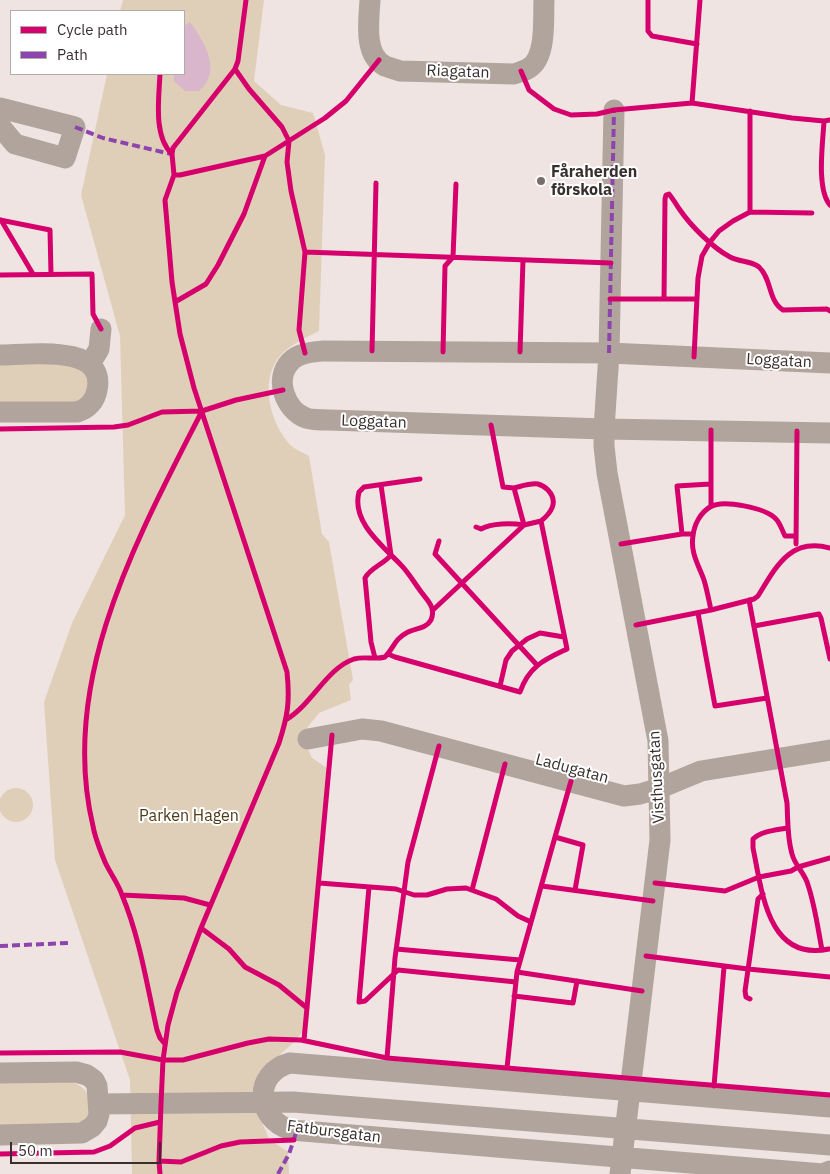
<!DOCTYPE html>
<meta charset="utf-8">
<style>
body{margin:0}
#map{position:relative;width:830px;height:1174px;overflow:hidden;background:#efe4e2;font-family:"IBM Plex Sans",sans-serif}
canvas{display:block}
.legend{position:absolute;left:10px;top:10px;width:175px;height:65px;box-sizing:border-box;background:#fff;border:1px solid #afacab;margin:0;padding:6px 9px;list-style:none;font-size:15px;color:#382f2e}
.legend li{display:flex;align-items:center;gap:10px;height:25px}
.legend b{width:25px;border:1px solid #afacab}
.scale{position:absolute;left:10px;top:1142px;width:151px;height:22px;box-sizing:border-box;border:2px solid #382f2e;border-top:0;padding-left:6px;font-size:15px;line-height:18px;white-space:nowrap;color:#382f2e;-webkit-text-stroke:4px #fff;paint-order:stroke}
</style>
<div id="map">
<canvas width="830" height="1174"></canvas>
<ul class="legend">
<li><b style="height:6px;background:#d6006c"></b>Cycle path</li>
<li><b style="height:6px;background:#8e44ad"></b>Path</li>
</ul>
<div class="scale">50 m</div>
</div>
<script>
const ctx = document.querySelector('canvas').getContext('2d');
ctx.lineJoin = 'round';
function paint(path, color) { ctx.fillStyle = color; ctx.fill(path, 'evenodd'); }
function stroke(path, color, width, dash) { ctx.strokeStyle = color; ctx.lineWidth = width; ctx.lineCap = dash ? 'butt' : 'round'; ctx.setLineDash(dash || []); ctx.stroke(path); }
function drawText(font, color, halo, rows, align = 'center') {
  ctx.font = font + ' "IBM Plex Sans",sans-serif'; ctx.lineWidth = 4; ctx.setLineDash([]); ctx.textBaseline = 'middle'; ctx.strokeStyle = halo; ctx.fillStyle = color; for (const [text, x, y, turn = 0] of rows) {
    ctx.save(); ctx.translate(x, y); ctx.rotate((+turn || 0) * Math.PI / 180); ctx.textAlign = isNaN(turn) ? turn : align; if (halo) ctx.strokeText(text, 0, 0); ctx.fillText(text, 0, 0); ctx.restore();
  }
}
paint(new Path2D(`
 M123,0H264L254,81L281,105L313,113L325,155L319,331C305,338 291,344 280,356C260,380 269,419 287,441C291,448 302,452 309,456L322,534L329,542L353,680L349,685L351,700L319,713L307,728L305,743L312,758L330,770L308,1026L294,1042L274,1060L260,1117L269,1139L288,1152L289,1174H132L130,1080L55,860L44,702L72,623L125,515L120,336L81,195L107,74H184V11H120Z
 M0,360L81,366L93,384L82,404L0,407Z
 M-1 805a17 17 0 1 1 34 0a17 17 0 1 1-34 0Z
 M0,1079L71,1081C88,1089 88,1093 92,1111L80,1125L0,1129Z`), '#e0cfb8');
paint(new Path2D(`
 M190,22C201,37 218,63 207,81C205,85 202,88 199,91H185L174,81V74H184V26Z`), '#d9b6cb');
stroke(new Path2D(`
 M370,0C369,20 363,55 385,66C390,68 396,69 400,71L514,74C519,72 525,71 529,68C547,57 543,18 544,0
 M0,108L75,127L65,158L15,144L0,126
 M614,110L609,353L604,429V446L607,473L658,741L660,840L620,1174
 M0,355C28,355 107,343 97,390C95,401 88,409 77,412H0
 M830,363L609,353L323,351C312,352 298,353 290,362C274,379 285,410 306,418C312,420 322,420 329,420L604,429L830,433
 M90,364L99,349L101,329
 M308,739L362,729L381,731L624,796L640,794L660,788L701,771L830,750
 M0,1073L76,1072L87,1075L94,1080L97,1086L99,1114L97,1121L92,1127L82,1133L0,1135
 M99,1104L293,1102L830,1145
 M830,1107L290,1063C253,1073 255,1119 291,1130L823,1174L830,1171`), '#b1a49c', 21);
stroke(new Path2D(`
 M75,127L103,138L171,154
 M609,353L614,110
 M0,946L68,943
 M278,1174L289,1154L297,1130`), '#8e44ad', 4, [8, 4]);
stroke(new Path2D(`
 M648,0V31L652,36L697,44
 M235,69L249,89L282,127L289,141L287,162L291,191L305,252L299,330L305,353
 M521,71L529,90L554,109L571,115L597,114L614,110L692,103L792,118L824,121L830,120
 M160,74C159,98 153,136 172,154
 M692,103L700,0
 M750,111V212
 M824,121C823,142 816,189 830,205
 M174,175H180L265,156L325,118L346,101L379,60
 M0,220L50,230L51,274
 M1,220L33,274
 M305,252L611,263
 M0,275L92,274L93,314L101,329
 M610,299H697
 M664,299L665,199L666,195L669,194C673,199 676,204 680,210C691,226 713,248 730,257C739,262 752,261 759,267C772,279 768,301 783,310L827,309L830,311
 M175,302L206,284L218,265L244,214L265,156
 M372,351L376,183
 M443,352L445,266L453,257L456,184
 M520,352L523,260
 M694,357L698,278L702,256L710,242L719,231L733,221L750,212L812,213
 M0,429L114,427L128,425L162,412L202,411L236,400L283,390
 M711,430V506
 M514,488C522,486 530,483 538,484C542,485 545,487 548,490C559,502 551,513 541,521
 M682,534L677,486L710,484
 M439,541L435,554L537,665
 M621,544L682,534H690
 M796,544L797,431
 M749,600L787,803C788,821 787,837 792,854C795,866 805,873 808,885C815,906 818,929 822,950
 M433,610L524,525C511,523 492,523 481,529L476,527
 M711,610C709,601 707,590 704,580C699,566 690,552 693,536C694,525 700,513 710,507C723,499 766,508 776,519C780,523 782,530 785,536H796
 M698,613L715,706L767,698
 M636,625L711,610L754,599L758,596C776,567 790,537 830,548
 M754,626L819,614L821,618L830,659
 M388,654L395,657L520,692C529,666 544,660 567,649L541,521L524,525L514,488L503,487L491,425
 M375,658L371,642L365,578C370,568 384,564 391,555L381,485
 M500,686L506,660L512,651L527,639L540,633L564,637
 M287,719C312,704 327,668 354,659C364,656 375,660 385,657C394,648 394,639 408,632C415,628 426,629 431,620C436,608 428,601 422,593C415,584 409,573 401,565C383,546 351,522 359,492L364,487L420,479
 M571,781L555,837L583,845L575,890
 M787,828C776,830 761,831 753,839V848C762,890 767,962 829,949
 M319,883L396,889L414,895H427L447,889L466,888L496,899L518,916L531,922
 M655,883L725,891L759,877L791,871L798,867L830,858
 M542,886L653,901
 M369,887L359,1002L365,1001L398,970L516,982
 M472,890L505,764
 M122,895L184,898L210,905
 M201,928L229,949L245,967L279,985L307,1008
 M396,949L520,960
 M646,956L748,969L830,977
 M517,972L642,991
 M514,996L573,1003L577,981
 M750,999L746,997L745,991L758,899L763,894
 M304,1040L332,735
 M165,1044L160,1038L157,1030C147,986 140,938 122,895C118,883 110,873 105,862C100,850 95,838 93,826C58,680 138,537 202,411
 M0,1053L120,1052L163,1060H183L248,1043L269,1039L301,1040L387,1058L830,1095
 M387,1058L395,958L408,862L439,746
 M507,1068L517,972L555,837
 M714,1086L724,967
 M0,1154L94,1152L110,1146L135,1128L160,1122
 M159,1161L181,1162L221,1146L240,1142L294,1140
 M160,1174L159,1161L161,1104L163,1060L168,1025L177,992L201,928L279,743C288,715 290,701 287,672L194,388L180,334L172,282L165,200L174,175L172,154L173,148L235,69L238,61L246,0`), '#d6006c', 5);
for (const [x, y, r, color] of [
 [541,181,5,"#786e6d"]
]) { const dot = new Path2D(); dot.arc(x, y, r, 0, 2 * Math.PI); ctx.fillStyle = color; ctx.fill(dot); stroke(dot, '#fff', 2); }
drawText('16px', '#382f2e', '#fff', [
 ["Riagatan",458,72,2],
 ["Loggatan",779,361,3],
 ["Loggatan",374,422,2],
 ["Ladugatan",572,769,15],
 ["Visthusgatan",657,777,-93],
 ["Fatbursgatan",334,1132,7]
]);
drawText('bold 16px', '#382f2e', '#fff', [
 ["Fåraherden",551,172],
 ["förskola",551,190]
], 'left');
drawText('16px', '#4c3916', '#fff', [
 ["Parken Hagen",189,816]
]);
</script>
